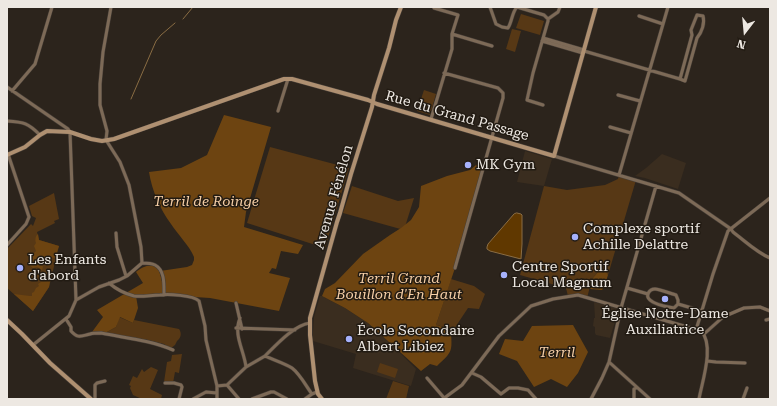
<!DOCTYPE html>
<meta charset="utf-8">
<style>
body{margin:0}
#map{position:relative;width:777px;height:406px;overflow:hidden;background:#2c241c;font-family:"Roboto Serif",serif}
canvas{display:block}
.frame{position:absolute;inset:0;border:8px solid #ede8e2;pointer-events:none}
.north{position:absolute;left:725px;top:12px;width:40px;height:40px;-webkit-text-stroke:3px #221b13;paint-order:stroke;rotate:196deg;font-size:11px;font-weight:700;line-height:16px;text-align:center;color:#ede8e2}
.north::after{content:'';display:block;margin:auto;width:14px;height:18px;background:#ede8e2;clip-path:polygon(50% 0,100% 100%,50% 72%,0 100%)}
</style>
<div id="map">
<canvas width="777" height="406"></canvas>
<div class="frame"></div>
<div class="north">N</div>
</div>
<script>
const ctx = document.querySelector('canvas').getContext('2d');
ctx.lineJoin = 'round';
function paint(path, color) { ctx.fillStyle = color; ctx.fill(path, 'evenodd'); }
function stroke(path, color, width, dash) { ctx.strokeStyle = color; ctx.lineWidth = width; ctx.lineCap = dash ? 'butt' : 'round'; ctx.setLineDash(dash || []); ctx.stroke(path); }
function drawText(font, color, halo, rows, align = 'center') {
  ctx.font = font + ' "Roboto Serif",serif'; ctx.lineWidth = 3; ctx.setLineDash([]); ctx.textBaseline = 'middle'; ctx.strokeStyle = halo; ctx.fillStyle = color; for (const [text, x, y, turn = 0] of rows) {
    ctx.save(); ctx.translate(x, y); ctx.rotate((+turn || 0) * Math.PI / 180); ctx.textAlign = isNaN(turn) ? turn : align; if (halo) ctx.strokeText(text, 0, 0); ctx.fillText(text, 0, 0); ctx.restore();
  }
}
paint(new Path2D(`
 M525,151L552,159L544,186L517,182Z
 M662,154L686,163L678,189L645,178L635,176L646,168Z
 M320,296H322L345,308L368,323L383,336L416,369L411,386L353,368L356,354L313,341V332L314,317Z
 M594,302L616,308L618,312L610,338L596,335L595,333V327L593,326L594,318H595Z`), '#3a2d1f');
paint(new Path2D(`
 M521,14L544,21L540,35L516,28Z
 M512,29L521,31L515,52L506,49Z
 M424,90L436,94L430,115L417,111Z
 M270,147L349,168L325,248L247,223Z
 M619,175L636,180L608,275C605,271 602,271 598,272L592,279L587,298L578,295L568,296L566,288L520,275L544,186L567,190L605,185L618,179Z
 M352,186L398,201L414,198L404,230L343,213Z
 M54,193L59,219L54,221L55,223L37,232L39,240L59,246L49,287L33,311L7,288V254L8,253L7,249L31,224L33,226L36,218L32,216L29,206Z
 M451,279L474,286L485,294L479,309L468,308L454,329L436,325Z
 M119,317L133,323L134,320L179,329C182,333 181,338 177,341L175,345L170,349L164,344L148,340L105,333L116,327Z
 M182,354L179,373L175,372L173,383L164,382L167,362L171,361L172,355Z
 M380,363L398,369L395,378L377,372Z
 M151,367L158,370L150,389L162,395L161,399H142L133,395L130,388L131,386L129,385L133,376L137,378L142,369L144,372Z
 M393,381L409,386L406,399H386Z`), '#573815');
paint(new Path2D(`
 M224,115L271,127L246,212L244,227L303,245L298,254L281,251L276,269L272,268L269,273L290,278L279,311L210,298L164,295L136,296L138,308L133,323L120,317L116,327L105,333L92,332L103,317L97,310L143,283L136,272C142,267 154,261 159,271C161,276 162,283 164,288V286L160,271L187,267L192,265L194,260V257C189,245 178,235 171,224C160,209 152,191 149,172L181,168L207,155Z
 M482,163L484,166L455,268L436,325L443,327L451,331C452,352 453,351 437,366L430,364L421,371L368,323L345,308L322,296L325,289L335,283L363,254L390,235L401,228L411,220L419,207L421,186L447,176L470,170L476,165Z
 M38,234L39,240L59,246L55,258C47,256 44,256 42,265L43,267L42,270L37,267L33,268C29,265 28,263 29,259L36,251L34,246L36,243C35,241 35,236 38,234Z
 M603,271L606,272L608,275L604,287L602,290L590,289L592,279L598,272Z
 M49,272L51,275L49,287L33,311L14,294L30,296H32V293L34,292L36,288L39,286L38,284L41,282L40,277L44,274Z
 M573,325L588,352L578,373L567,387L551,379L534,387L517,361L499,354L505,339L523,341L532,326Z`), '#6d4411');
const water = new Path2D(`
 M517,213L521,214L522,215V244L521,259L490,251L487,249V247L488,244L514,214Z`);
paint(water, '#603800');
stroke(water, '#8a6d44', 1);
stroke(new Path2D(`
 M183,19L193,7
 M131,99L156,41L161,35L175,23`), '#8a6d44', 1);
const street = new Path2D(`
 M111,7L103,52L100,84V105L107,131L106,140L120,162L129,185L141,247L142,263
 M490,7L496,24L502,27L508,28C512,22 512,12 517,7L544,15L548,19
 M639,16L663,24
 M452,34L492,46
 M543,38L584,50
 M542,41L583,53
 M584,51L680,79L685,81L697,38C702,32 705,23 703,16L697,15L691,30L692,35L680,79
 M444,73L498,88L503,93V98L455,268
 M7,87L68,129L70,132L76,300L69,316L33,345
 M12,91L35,64L52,7
 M618,95L640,101
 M543,105L527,100L533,73L548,21V19L558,12L560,7
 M278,111L288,79
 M431,119L452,49V34L458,15L434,8
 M7,121C24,122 28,123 40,135
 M610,127L631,133
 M554,156L679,193L731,229L733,232C745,241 756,252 770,258
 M619,175L668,7
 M116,233L117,247L126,276
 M7,245L26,224L29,217L8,154
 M142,263C146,263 151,263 155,265C165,270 164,285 164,295
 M109,283C116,289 126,294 134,296C143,297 151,295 160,295C168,294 193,295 199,301L205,326L206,340L217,386V399
 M627,288L648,294
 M76,300L99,287L119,280L127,276L142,263
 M236,303L242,329
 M678,304V300L676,295C672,294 659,289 655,289C649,289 645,296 650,300C654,304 668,307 674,308L678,304L702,311
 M240,318C233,335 244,350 246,367
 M66,319L71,327V331C78,339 81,336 90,334C93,333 97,333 101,333C125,338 150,340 173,350
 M766,320L770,319
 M236,328L295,330
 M696,330L713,274L728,231L770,198
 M704,334L723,317L744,308L760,307L770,311
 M265,356C276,345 294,325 310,323
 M707,361L716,362L745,363
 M609,362L650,399
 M472,373L481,377L501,394L509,388H518L528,390L536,399
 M427,378L445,399
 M165,383H174L181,385L182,387L179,399
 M227,385L239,399
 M217,386L227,385L246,367L265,356C274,360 284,363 292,368C300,374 306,386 312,394L317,392
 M95,399V385L97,383L105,381
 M193,399L206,392L217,393
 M252,399L271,392H274L287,399
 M305,399L312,394
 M443,399L462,385L499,336L531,306L553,299L578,295L701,331C715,345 702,382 699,399
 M591,399L602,378L609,362L621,308L656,186
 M634,399V389L636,388
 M743,399L747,388`);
const secondary = new Path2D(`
 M7,155L25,147L40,135L47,131L70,132L91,139L102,141L114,139L284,79H292L368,100L377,104L554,156L596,7
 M7,320L22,334L50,363L91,399
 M322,399L318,394L315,381L310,335V318L337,222L340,213L351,174L372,107L374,95L389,48L396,20L401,7`);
stroke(street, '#473f38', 4);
stroke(secondary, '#473f38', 5);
stroke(street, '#7d6a57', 3);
stroke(secondary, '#af9071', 4);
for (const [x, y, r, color] of [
 [468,165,4,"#a6b1fc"],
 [575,237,4,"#a6b1fc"],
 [20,268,4,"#a6b1fc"],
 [504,275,4,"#a6b1fc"],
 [665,299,4,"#a6b1fc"],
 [349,339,4,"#a6b1fc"]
]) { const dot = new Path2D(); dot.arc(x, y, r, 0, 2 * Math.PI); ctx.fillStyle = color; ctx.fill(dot); stroke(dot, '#221b13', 1.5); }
drawText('14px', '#ede8e2', '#221b13', [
 ["Rue du Grand Passage",457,116,16],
 ["Avenue Fénélon",334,197,-74]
]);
drawText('14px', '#ede8e2', '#221b13', [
 ["MK Gym",476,165],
 ["Complexe sportif",583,229],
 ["Achille Delattre",583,245],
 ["Les Enfants",28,260],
 ["d'abord",28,276],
 ["Centre Sportif",512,267],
 ["Local Magnum",512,283],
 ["Église Notre-Dame",665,314,"center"],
 ["Auxiliatrice",665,330,"center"],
 ["École Secondaire",357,331],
 ["Albert Libiez",357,347]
], 'left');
drawText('italic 14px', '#f5cea6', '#221b13', [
 ["Terril de Roinge",206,202],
 ["Terril Grand",399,279],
 ["Bouillon d'En Haut",399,295],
 ["Terril",557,353]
]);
</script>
